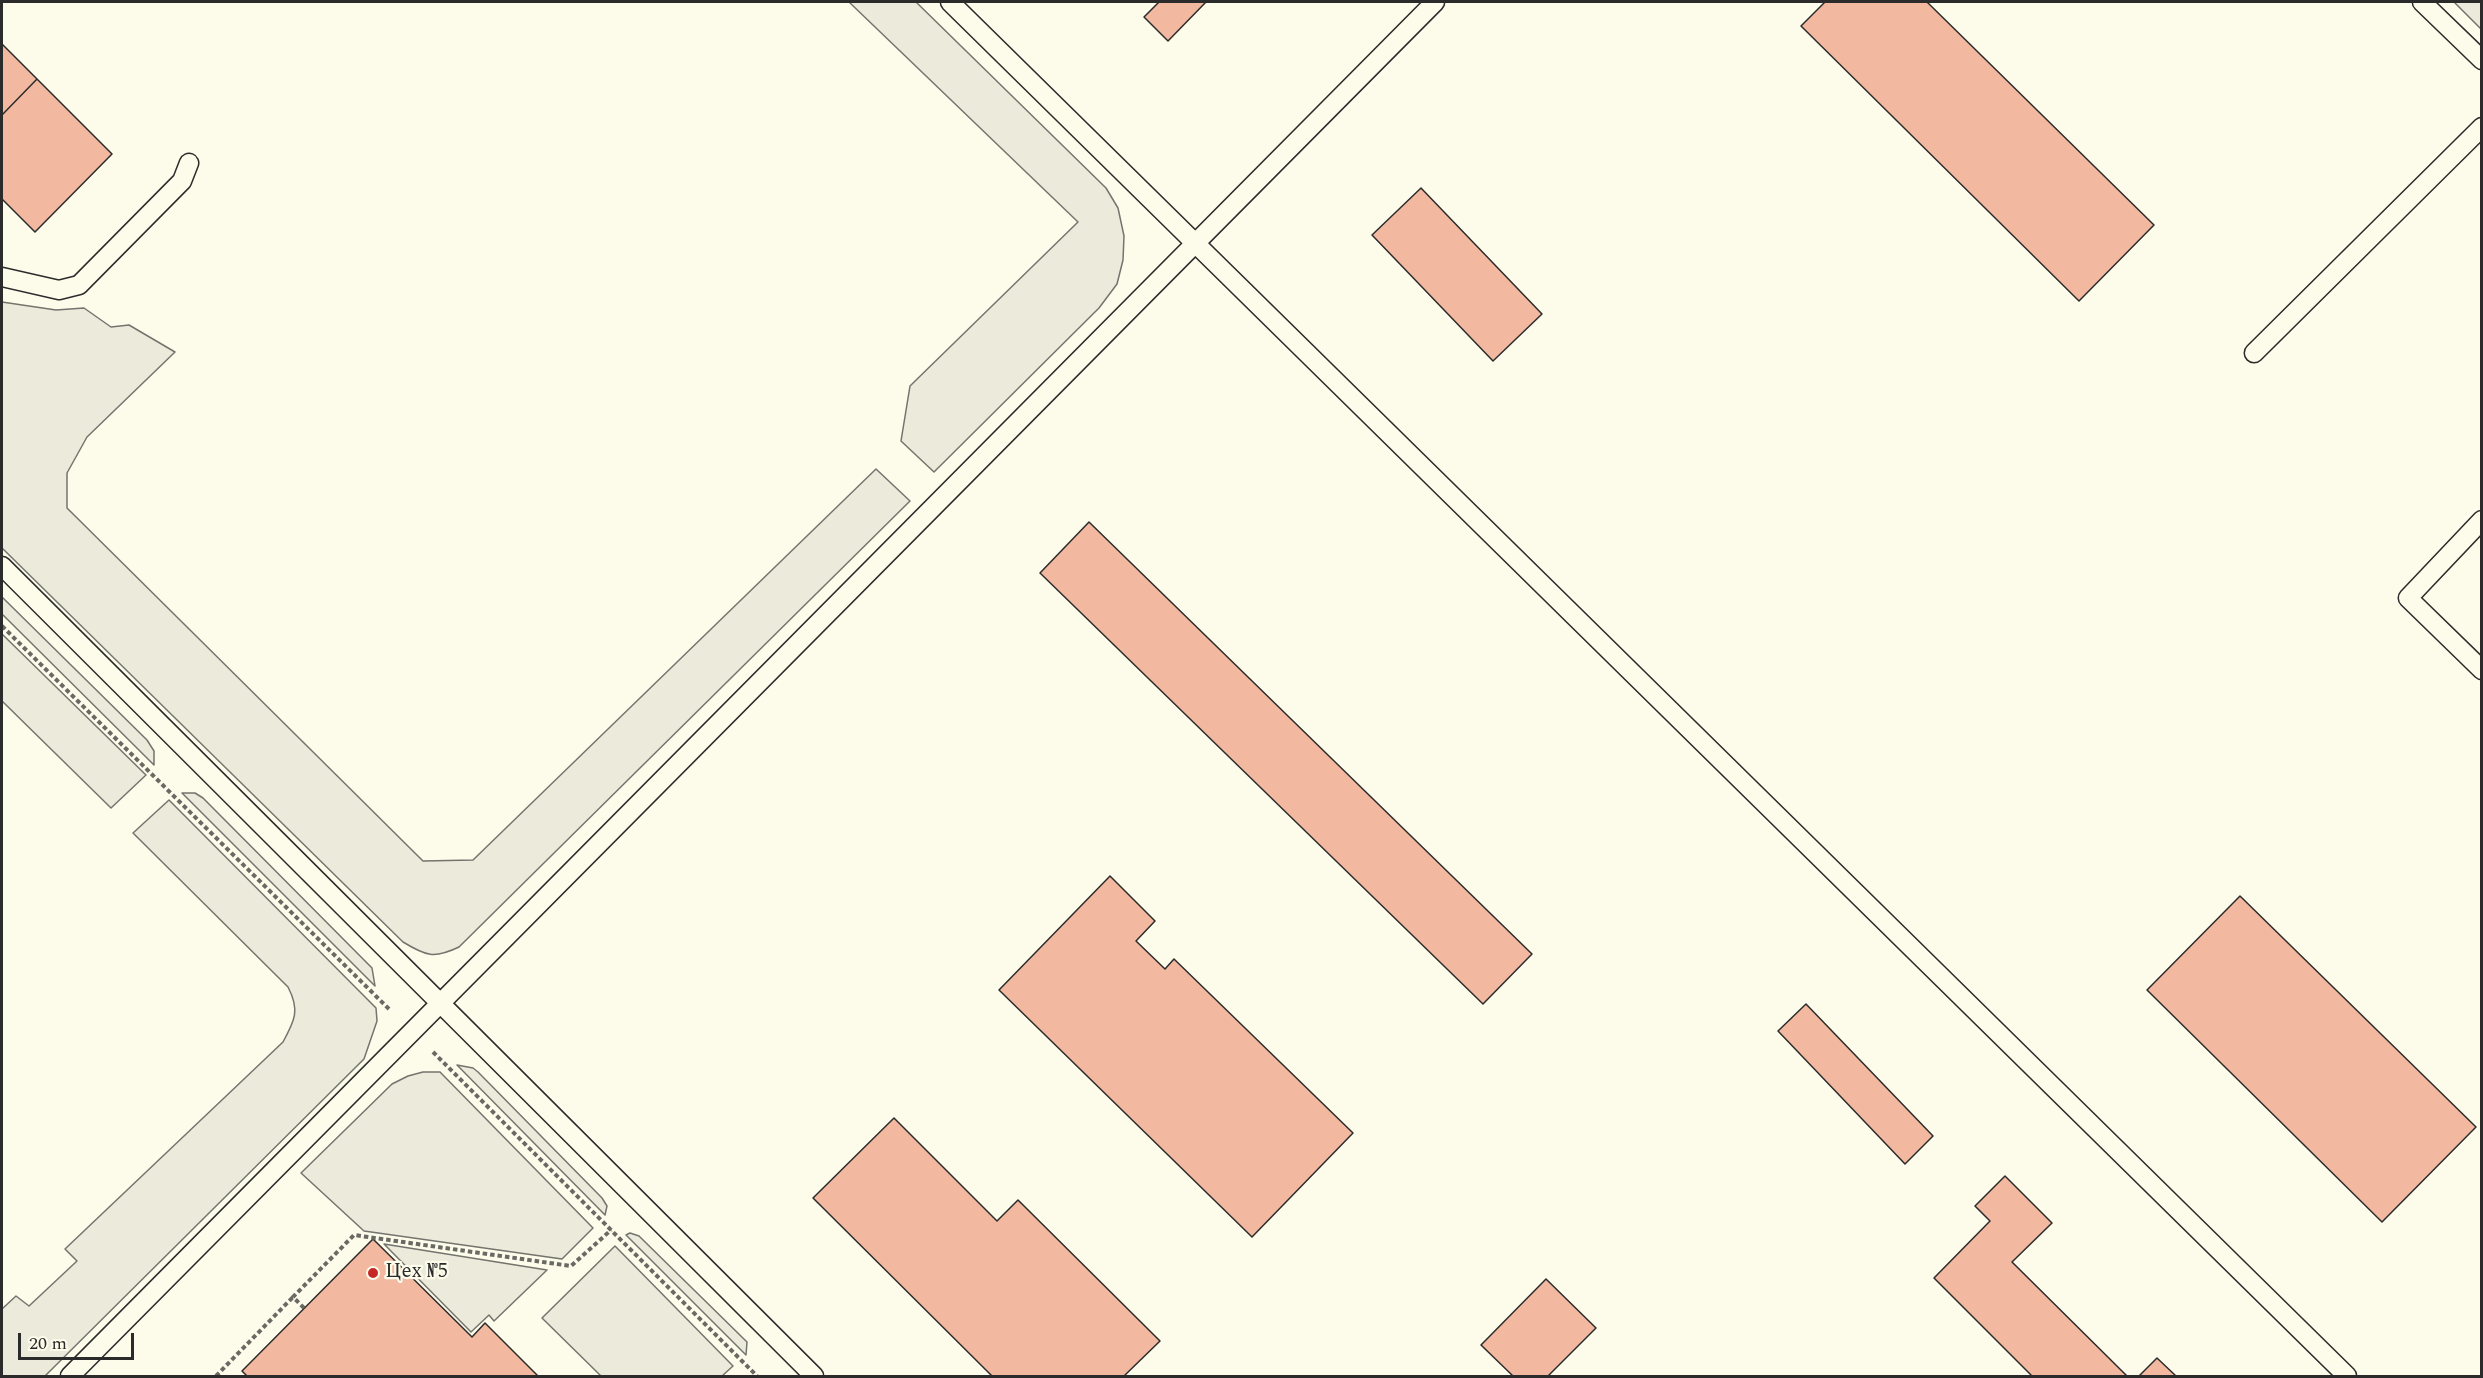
<!DOCTYPE html>
<meta charset="utf-8">
<style>
body{margin:0}
#map{position:relative;width:2483px;height:1378px;overflow:hidden;background:#fdfbea;font-family:Spectral,serif}
canvas{display:block}
.frame{position:absolute;inset:0;border:3px solid #2b2b2b;pointer-events:none}
.scale{position:absolute;left:18px;top:1333px;width:116px;height:27px;box-sizing:border-box;border:3px solid #2b2b2b;border-top:0;padding-left:8px;font-size:18px;line-height:21px;white-space:nowrap;color:#2b2b2b;-webkit-text-stroke:4px #fdfbea;paint-order:stroke}
</style>
<div id="map">
<canvas width="2483" height="1378"></canvas>
<div class="frame"></div>
<div class="scale">20 m</div>
</div>
<script>
const ctx = document.querySelector('canvas').getContext('2d');
ctx.lineJoin = 'round';
function paint(path, color) { ctx.fillStyle = color; ctx.fill(path, 'evenodd'); }
function stroke(path, color, width, dash) { ctx.strokeStyle = color; ctx.lineWidth = width; ctx.lineCap = dash ? 'butt' : 'round'; ctx.setLineDash(dash || []); ctx.stroke(path); }
function drawText(font, color, halo, rows, align = 'center') {
  ctx.font = font + ' Spectral,serif'; ctx.lineWidth = 4.5; ctx.setLineDash([]); ctx.textBaseline = 'middle'; ctx.strokeStyle = halo; ctx.fillStyle = color; for (const [text, x, y, turn = 0] of rows) {
    ctx.save(); ctx.translate(x, y); ctx.rotate((+turn || 0) * Math.PI / 180); ctx.textAlign = isNaN(turn) ? turn : align; if (halo) ctx.strokeText(text, 0, 0); ctx.fillText(text, 0, 0); ctx.restore();
  }
}
const green = new Path2D(`
 M849,2H916L1106,188L1118,208L1124,236L1123,260L1117,284L1099,308L934,472L901,441L910,386L1078,222Z
 M2454,2H2481V29Z
 M2,302L56,310L84,308L111,327L129,325L175,352L87,437L67,473V508L423,861L473,860L876,469L910,501L459,947C434,959 426,956 403,942L2,548Z
 M2,597L147,740L154,751V765L2,614Z
 M2,634L146,775L111,808L2,701Z
 M182,793H195L203,798L372,968L375,986Z
 M169,800L376,1008L377,1021L364,1059L45,1376H2V1309L16,1296L29,1306L77,1261L65,1249L283,1042C295,1020 300,1010 288,987L133,833Z
 M457,1065L473,1068L478,1072L602,1198L607,1206L605,1215Z
 M423,1072H440L593,1228L562,1259L364,1231L301,1173L392,1084L408,1076Z
 M630,1233L639,1236L747,1342L746,1355L626,1235Z
 M384,1244L547,1270L494,1321L489,1315L471,1332Z
 M615,1246L733,1366L722,1376H601L542,1318Z`);
paint(green, '#ecebdb');
stroke(green, '#74746e', 1.5);
const building = new Path2D(`
 M1159,2H1206L1168,41L1144,17Z
 M1825,2H1927L2154,225L2079,301L1801,26Z
 M2,44L37,79L2,115Z
 M37,79L112,154L35,232L2,199V115Z
 M1421,188L1542,314L1493,361L1372,235Z
 M1089,522L1532,954L1483,1004L1040,573Z
 M1110,876L1155,921L1136,941L1165,969L1174,959L1353,1133L1252,1237L999,990Z
 M2240,896L2476,1127L2382,1222L2147,990Z
 M1806,1004L1933,1136L1905,1164L1778,1031Z
 M894,1118L997,1221L1018,1200L1160,1341L1124,1376H992L813,1198Z
 M2005,1176L2052,1223L2012,1262L2127,1376H2032L1934,1278L1990,1221L1975,1206Z
 M373,1239L472,1337L485,1323L538,1376H247L242,1371Z
 M1546,1279L1596,1328L1548,1376H1513L1481,1345Z
 M2157,1358L2176,1376H2139Z`);
paint(building, '#f2b8a0');
stroke(building, '#2b2b2b', 1.5);
const lane = new Path2D(`
 M950,2L2347,1376
 M2422,2L2482,60
 M2,277L59,290L79,285L182,181L189,163
 M2254,353L2482,127
 M2482,520L2408,598L2482,670
 M2,566L814,1376
 M70,1376L1435,2`);
stroke(lane, '#2b2b2b', 21);
stroke(new Path2D(`
 M2,626L391,1011
 M433,1052L757,1376
 M304,1308L293,1297L354,1235L571,1266L611,1230
 M216,1376L293,1297`), '#6a6964', 4, [4.5, 3]);
stroke(lane, '#fdfbea', 18);
for (const [x, y, r, color] of [
 [373,1273,6,"#c62828"]
]) { const dot = new Path2D(); dot.arc(x, y, r, 0, 2 * Math.PI); ctx.fillStyle = color; ctx.fill(dot); stroke(dot, '#fdfbea', 2); }
drawText('21px', '#2b2b2b', '#fdfbea', [
 ["Цех №5",385,1273]
], 'left');
</script>
